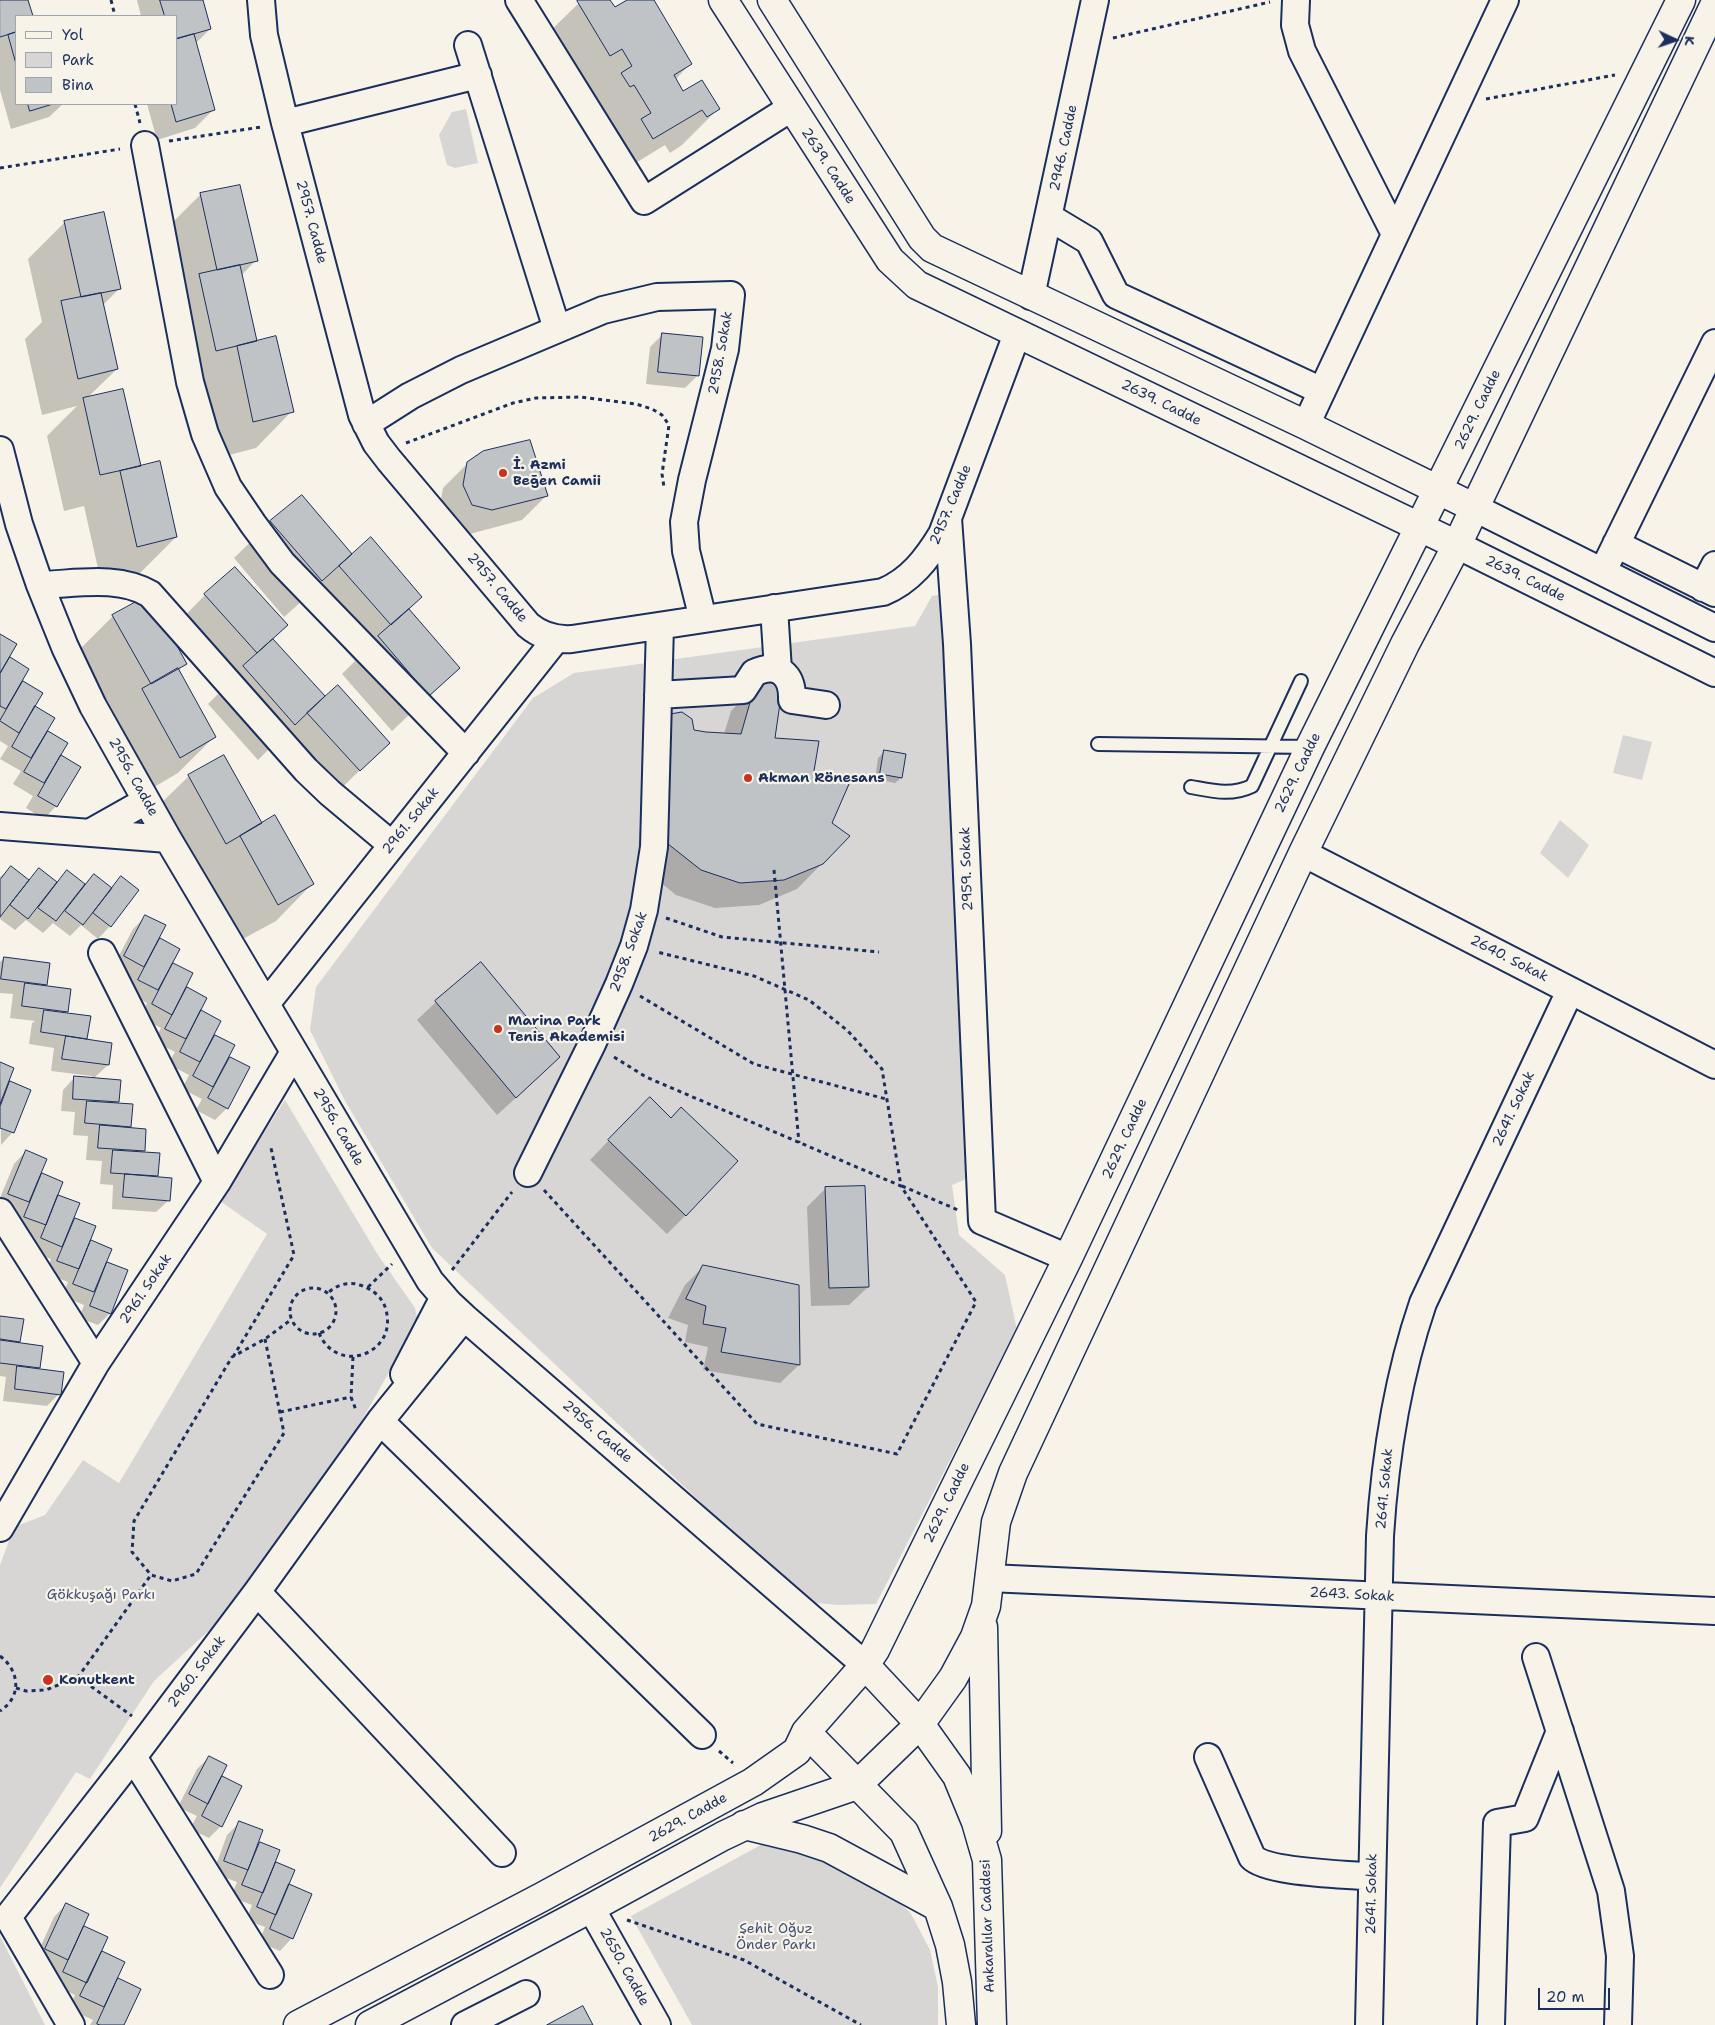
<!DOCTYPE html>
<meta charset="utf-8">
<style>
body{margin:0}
#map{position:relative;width:1715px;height:2025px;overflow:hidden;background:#f7f3e8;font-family:"Shantell Sans",sans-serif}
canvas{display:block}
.legend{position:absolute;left:15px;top:15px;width:162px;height:90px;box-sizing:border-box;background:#f7f3e8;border:1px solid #9fa5b1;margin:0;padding:6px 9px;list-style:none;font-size:15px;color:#1b2f5e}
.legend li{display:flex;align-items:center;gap:10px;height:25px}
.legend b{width:25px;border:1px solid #9fa5b1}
.north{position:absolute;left:1650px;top:15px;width:50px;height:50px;-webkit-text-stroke:4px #f7f3e8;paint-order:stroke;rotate:93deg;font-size:14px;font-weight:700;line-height:20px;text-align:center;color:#1b2f5e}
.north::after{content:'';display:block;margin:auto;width:18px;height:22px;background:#1b2f5e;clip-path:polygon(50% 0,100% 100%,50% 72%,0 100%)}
.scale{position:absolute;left:1538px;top:1988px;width:72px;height:22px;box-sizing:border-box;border:2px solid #1b2f5e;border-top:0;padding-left:6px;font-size:15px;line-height:18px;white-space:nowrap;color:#1b2f5e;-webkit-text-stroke:4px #f7f3e8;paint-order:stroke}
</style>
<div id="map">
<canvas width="1715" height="2025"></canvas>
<ul class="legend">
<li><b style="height:6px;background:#f7f3e8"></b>Yol</li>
<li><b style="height:14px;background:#d7d6d4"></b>Park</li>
<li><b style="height:14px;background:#c0c3c5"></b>Bina</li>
</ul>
<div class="north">K</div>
<div class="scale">20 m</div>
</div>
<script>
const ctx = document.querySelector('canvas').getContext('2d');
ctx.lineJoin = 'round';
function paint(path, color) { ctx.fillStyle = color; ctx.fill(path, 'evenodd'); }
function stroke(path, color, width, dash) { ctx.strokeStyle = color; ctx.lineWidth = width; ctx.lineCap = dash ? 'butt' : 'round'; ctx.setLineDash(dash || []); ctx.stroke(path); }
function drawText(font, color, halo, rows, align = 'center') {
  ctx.font = font + ' "Shantell Sans",sans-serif'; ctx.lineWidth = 4.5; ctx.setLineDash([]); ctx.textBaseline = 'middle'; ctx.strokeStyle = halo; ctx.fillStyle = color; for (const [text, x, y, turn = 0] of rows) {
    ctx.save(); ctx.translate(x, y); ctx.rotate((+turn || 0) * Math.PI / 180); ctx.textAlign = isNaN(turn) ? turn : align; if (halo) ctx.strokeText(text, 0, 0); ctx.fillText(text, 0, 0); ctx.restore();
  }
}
paint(new Path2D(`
 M466,109L478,163L455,168L447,165L439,135L452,112Z
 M943,594L973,1165L964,1180L952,1185L959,1235L1005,1275L1017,1330L876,1604L838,1605L806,1602L432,1248L344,1099L310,1030L316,987L533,698L574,673L915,626L932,596Z
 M1623,735L1652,742L1642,780L1613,773Z
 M1560,820L1589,845L1568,878L1540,853Z
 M285,1100L378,1255L415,1308L418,1321L337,1464L240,1602L154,1681L90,1779L76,1772L0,1888V1565L14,1527L45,1515L83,1460L119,1483L267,1234L220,1201Z
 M766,1842L812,1856L864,1879L885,1892L910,1912L930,1950L938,1987V2025H692L631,1916Z
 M0,1936L45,2025H0Z`), '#d7d6d4');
paint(new Path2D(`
 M0,0H27L32,16H16V104H63L49,117L11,129L0,90Z
 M137,0H202L210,29L195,44L214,109L195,128L157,140L147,104H176V16H141Z
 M582,0H609L614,9L629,0H652L690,64L675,80L683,93L718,109L682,145L670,153L665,145L616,175L542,39Z
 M201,194L256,260L241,276L256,343L292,411L256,448L217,458L164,231Z
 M65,222L120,288L103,305L117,369L87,398L140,467L176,537L140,573L101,582L84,506L64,511L47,436L77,406L42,415L25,339L42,322L28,259Z
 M662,335L698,375L685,388L646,384L650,347Z
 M468,463L547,495L522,520L466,535L439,510L443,488Z
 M302,497L352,555L420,597L408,609L459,668L392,731L342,674L355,661L302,601L284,617L234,558L271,522Z
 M205,595L271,639L325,698L388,743L323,806L270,748L258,760L208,704L222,690L169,632Z
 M113,616L185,663L178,671L214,737L178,773L144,793L77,652Z
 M0,636L7,657L28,669L21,681L41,693L33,706L46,731L66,743L59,755L79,767L56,806L44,819L26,808L33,796L13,784L21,771L0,759L8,746L0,741Z
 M764,677L773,739L813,772L830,823L848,837L797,889L759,905L715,908L676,895L639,865L642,749L646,741L693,731L724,734L731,711Z
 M884,752L901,778L895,783L875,779L878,758Z
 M189,776L262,825L312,884L276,921L241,940L203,872L190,880L152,812Z
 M11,868L28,881L39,870L56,883L67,872L84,885L94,875L111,888L121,878L138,890L110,926L98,939L81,925L70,936L53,923L43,933L26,920L15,930L0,919V877Z
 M146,916L157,938L178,949L171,963L192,974L185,987L206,998L199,1010L220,1021L213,1035L233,1046L228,1057L248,1068L227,1108L215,1120L196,1110L202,1099L182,1089L189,1075L168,1064L175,1052L154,1041L161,1028L140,1017L147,1003L127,992L133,980L112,969L133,929Z
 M4,958L49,964L46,987L67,1011L64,1014L89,1017L86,1040L108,1065L93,1079L120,1081L118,1104L132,1105L130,1129L145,1130L143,1153L158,1154L157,1178L169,1200L156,1212L112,1209L113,1185L100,1184L102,1161L86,1160L88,1136L73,1135L75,1112L61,1111L63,1090L75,1077L92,1079V1076L51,1071L54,1048L29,1044L32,1023L35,1021L10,1018L13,994L0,993V962Z
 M436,1002L540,1076L497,1115L417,1020Z
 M0,1064L8,1082L30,1090L13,1132L1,1145Z
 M631,1117L686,1215L667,1234L590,1160Z
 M26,1151L40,1174L61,1182L56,1195L78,1204L72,1218L94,1227L89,1241L110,1250L105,1262L127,1271L110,1313L98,1325L79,1318L84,1305L62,1296L68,1282L46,1273L51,1259L30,1251L35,1238L13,1229L19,1215L0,1207V1198L14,1164Z
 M826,1188L868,1287L849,1305L811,1306L807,1207Z
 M704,1266L799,1365L780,1383L703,1370L708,1347L685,1342L688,1325L668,1318L685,1285Z
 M0,1317L22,1320L19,1344L41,1347L38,1370L59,1394L47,1406L3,1401L6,1377L0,1376Z
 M209,1757L220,1777L240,1787L221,1826L209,1838L190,1829L197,1816L178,1807L197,1769Z
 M239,1823L258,1843L279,1851L274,1863L294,1871L288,1885L292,1938L280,1951L259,1942L265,1927L246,1920L252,1905L231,1897L237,1882L213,1873L227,1835Z
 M66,1904L82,1926L106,1937L100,1951L123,1962L116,1978L140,1989L123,2025H90L93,2020L69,2009L75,1995L52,1984L57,1972L34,1961L54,1917Z`), '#0003');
const building = new Path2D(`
 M0,0H28L33,16H16V32L0,37Z
 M160,0H203L211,29L176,39V16H165Z
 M579,0H610L615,7L627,0H654L692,64L674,75L683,91L702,80L720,109L707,117L702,110L653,139L641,119L651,113L634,85L630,87L621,73L632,66L622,49L610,56L577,1Z
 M16,32V64L8,35Z
 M194,34L215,110L176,122L171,104H176V39Z
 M28,104H53L30,111Z
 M240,185L258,261L217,270L200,193Z
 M104,212L121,289L81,297L64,221Z
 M240,265L257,341L216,351L199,274Z
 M101,293L118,369L78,379L61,301Z
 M662,333L703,337L699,376L658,372Z
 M276,336L294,412L253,422L237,346Z
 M123,389L141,466L100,475L83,398Z
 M530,440L548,496L492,510L472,505L463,485L467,462L483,451Z
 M160,461L177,537L137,547L120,471Z
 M302,495L352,554L322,581L270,521Z
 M371,537L422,597L391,625L339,566Z
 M235,567L288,625L257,653L204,594Z
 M149,595L187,664L151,684L112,615Z
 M409,609L460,668L429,696L378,636Z
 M0,634L17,644L0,673Z
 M273,639L325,696L295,725L243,666Z
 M10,657L29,669L6,709L0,706V674Z
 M178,668L216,737L180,758L142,689Z
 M776,675L782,689L775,738L819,741L814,771L849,784L832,823L850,836L823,864L784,880L740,883L701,870L663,840L670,714L682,712L692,719L694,730L706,732L741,734L755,685Z
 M23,681L43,693L19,733L0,721Z
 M338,685L390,743L360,771L307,713Z
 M35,706L55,718L31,758L12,747Z
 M48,731L68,743L44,783L24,772Z
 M884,750L906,754L902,778L880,774Z
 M61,755L81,767L57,807L38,796Z
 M224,755L262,823L226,844L188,775Z
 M275,815L314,884L278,905L240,836Z
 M11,866L29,880L0,917V880Z
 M39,868L57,882L28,919L10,905Z
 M67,870L85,884L56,921L38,908Z
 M94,874L112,888L83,925L65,911Z
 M121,876L139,890L111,927L93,913Z
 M145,915L166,925L144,967L124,956Z
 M160,938L180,949L158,990L138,980Z
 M4,957L50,963L47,985L1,979Z
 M481,962L560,1057L516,1098L435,1001Z
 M173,963L193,973L172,1015L152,1004Z
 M25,983L71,989L68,1012L22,1006Z
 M187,987L207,998L186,1039L165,1029Z
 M44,1010L91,1016L87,1039L41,1032Z
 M201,1010L221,1021L200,1062L180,1052Z
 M215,1035L235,1045L213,1087L193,1076Z
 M66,1036L112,1043L109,1065L62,1059Z
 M230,1057L250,1067L228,1109L208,1098Z
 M0,1062L14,1068L0,1104Z
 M74,1076L121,1080L119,1102L73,1099Z
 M10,1081L31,1090L14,1133L0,1128V1107Z
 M650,1097L671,1118L681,1107L738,1161L686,1216L608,1140Z
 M87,1101L133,1104L131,1127L85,1123Z
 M100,1125L146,1129L145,1151L98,1148Z
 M26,1150L47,1159L29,1202L8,1194Z
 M113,1150L160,1153L158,1176L111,1173Z
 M42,1173L63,1182L46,1225L24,1217Z
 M125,1174L172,1178L170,1201L123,1197Z
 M865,1186L869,1287L829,1288L825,1187Z
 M58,1195L80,1203L62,1247L41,1238Z
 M75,1218L96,1226L79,1269L57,1261Z
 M91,1240L112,1249L94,1292L73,1284Z
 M107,1262L128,1270L111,1314L90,1306Z
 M703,1265L799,1285L800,1365L721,1352L726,1328L703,1324L706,1306L686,1299Z
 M0,1316L24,1319L20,1342L0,1339Z
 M0,1340L43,1346L40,1368L0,1363Z
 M17,1366L64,1372L61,1395L15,1389Z
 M209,1756L227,1765L208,1804L189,1794Z
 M222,1776L242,1786L222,1827L202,1816Z
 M239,1821L263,1830L248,1870L224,1861Z
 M260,1842L280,1850L263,1893L242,1885Z
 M276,1862L295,1870L276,1915L257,1907Z
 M289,1884L312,1894L293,1939L270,1929Z
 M66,1903L89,1914L68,1960L45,1949Z
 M84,1926L108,1937L87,1983L63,1972Z
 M102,1951L125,1962L104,2007L80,1996Z
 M118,1978L141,1989L124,2025H100L97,2024Z
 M583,2006L593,2025H547Z`);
paint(building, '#c0c3c5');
stroke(building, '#1b2f5e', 1);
const lane = new Path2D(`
 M1098,744L1310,747
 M1191,787C1213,791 1231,796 1252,786L1301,681`);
const street = new Path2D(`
 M261,0L264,35L285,123L362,415L376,443L389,460L528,625C541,636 556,640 572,639L883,592C910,581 927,559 942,534L1017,334
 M519,0L644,201L791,108
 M1296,0L1295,25L1302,51L1395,234
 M468,45L557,329
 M285,123L478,75
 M145,145L190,382L205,434L228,487L253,524L282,563L466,753
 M1049,217L1089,241L1116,295L1322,391
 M1031,296L1095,0
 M366,424L410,396L461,370L603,310L657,297L731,295L725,349L692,480L684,522L686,551L703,619
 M1306,425L1505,0
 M0,450L19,524L40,585L65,647L93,706L168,839L430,1281L449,1303L464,1317L865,1665
 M1475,508L1715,628
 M948,518L957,644L982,1221L1068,1258
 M1616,544L1715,593
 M1457,545L1715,673
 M1603,571L1715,343
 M40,585C76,584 118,575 150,594L306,770L330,793L392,845
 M1703,588L1715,565
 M774,608L778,670
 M658,695L743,690L754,673C778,661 793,675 792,700L826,705
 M0,826L168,839
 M91,832L146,801
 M1303,853L1715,1065
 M102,953L217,1182
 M266,1004L556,639
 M528,1173L592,1044L619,984L634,946L644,910L654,847L660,626
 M0,1212L96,1363
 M404,1374L444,1297
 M380,1421L702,1735
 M0,1528L96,1363L217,1182L294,1052
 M989,1578L1715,1611
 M257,1592L502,1853
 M1536,1657L1611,1891L1620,1956L1618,2025
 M133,1757L270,1975
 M1208,1757L1252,1857C1267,1873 1347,1874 1372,1877
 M591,1908L657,2025
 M71,2025L8,1917L133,1757L257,1592L380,1421L464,1317
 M465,2025L526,1994
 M1369,2025L1380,1536C1385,1457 1397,1379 1423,1303L1570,991
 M1491,2025L1497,1823L1525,1818L1560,1731`);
const secondary = new Path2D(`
 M723,0L890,260L917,285L1457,545
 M772,0L922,238L932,248L1306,425L1475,508
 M983,1627L987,1831
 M865,1665L920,1724L957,1776L976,1822L987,1860L992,2025
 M806,1732L904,1832L938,1907L950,1945L957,1982L961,2025
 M744,1825L802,1839L829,1848L938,1907
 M298,2025L542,1897L753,1782L797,1751L806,1732L865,1665L875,1650L1068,1258L1310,747L1681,0
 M370,2025L591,1908L723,1836L763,1817L857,1785L920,1724L953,1678L975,1637L986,1606L996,1522L1013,1473L1303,853L1405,644L1457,545L1715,4`);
stroke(lane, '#1b2f5e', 16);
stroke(street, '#1b2f5e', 30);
stroke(secondary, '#1b2f5e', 31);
stroke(new Path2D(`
 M111,0L115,16
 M1113,38L1270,2
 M1486,99L1615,75
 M135,104L140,123
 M169,141L261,127
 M0,168L120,149
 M406,443L513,403L536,398L581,397L636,404L652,409L662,415L669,425L662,474L664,487
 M774,870L799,1143
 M666,918L722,937L879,952
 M640,996L754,1064L886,1099
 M614,1057L646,1077L901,1186L882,1069L848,1031L809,1000L754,976L657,952
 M902,1186L958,1210
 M544,1190L757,1424L897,1454L976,1302L901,1186
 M452,1270L512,1192
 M368,1287L392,1264
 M290 1311a23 23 0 1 1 46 0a23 23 0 1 1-46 0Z
 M319,1333C337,1376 398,1354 386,1310C383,1297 372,1289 360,1285C349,1281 336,1285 328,1293
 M265,1339L284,1433L196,1574L172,1581L151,1575L132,1552L134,1521L232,1357L265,1339L292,1319
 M233,1357L294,1255L271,1148
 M353,1357L351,1397L356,1410
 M280,1412L351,1397
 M0,1656C20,1671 22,1697 0,1711
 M78,1677L132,1716
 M16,1688L26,1691L46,1690L78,1677L151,1575
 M719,1751L733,1763
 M627,1920L744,1960L861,2025`), '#1b2f5e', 3, [4, 4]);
stroke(lane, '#f7f3e8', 12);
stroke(street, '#f7f3e8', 26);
stroke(secondary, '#f7f3e8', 28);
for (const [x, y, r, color] of [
 [503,473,5,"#c8321e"],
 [748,778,5,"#c8321e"],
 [498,1029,5,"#c8321e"],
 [48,1680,6,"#c8321e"]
]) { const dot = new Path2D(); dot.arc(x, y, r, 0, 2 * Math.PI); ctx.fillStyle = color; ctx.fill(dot); stroke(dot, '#f7f3e8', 2); }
drawText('14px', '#1b2f5e', '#f7f3e8', [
 ["2946. Cadde",1064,148,-78],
 ["2639. Cadde",828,166,57],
 ["2957. Cadde",311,222,75],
 ["2958. Sokak",721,353,-80],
 ["2639. Cadde",1161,403,26],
 ["2629. Cadde",1478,410,-64],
 ["2957. Cadde",951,505,-67],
 ["2639. Cadde",1525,579,26],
 ["2957. Cadde",497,588,50],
 ["2629. Cadde",1298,773,-64],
 ["2956. Cadde",133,777,61],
 ["2961. Sokak",411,821,-51],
 ["2959. Sokak",967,869,-92],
 ["2958. Sokak",629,952,-70],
 ["2640. Sokak",1509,959,27],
 ["2641. Sokak",1514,1109,-65],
 ["2956. Cadde",338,1127,60],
 ["2629. Cadde",1125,1139,-65],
 ["2961. Sokak",146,1289,-56],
 ["2956. Cadde",597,1432,41],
 ["2641. Sokak",1385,1489,-85],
 ["2629. Cadde",947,1503,-64],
 ["2643. Sokak",1352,1595,3],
 ["2960. Sokak",197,1672,-53],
 ["2629. Cadde",688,1818,-29],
 ["2641. Sokak",1372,1894,-89],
 ["Ankaralılar Caddesi",988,1926,-92],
 ["2650. Cadde",624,1967,61]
]);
drawText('bold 14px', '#1b2f5e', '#f7f3e8', [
 ["İ. Azmi",513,465],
 ["Beğen Camii",513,481],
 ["Akman Rönesans",758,778],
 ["Marina Park",508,1021],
 ["Tenis Akademisi",508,1037],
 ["Konutkent",59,1680]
], 'left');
drawText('14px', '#415076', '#f7f3e8', [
 ["Gökkuşağı Parkı",101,1595],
 ["Şehit Oğuz",776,1929],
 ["Önder Parkı",776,1945]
]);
</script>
